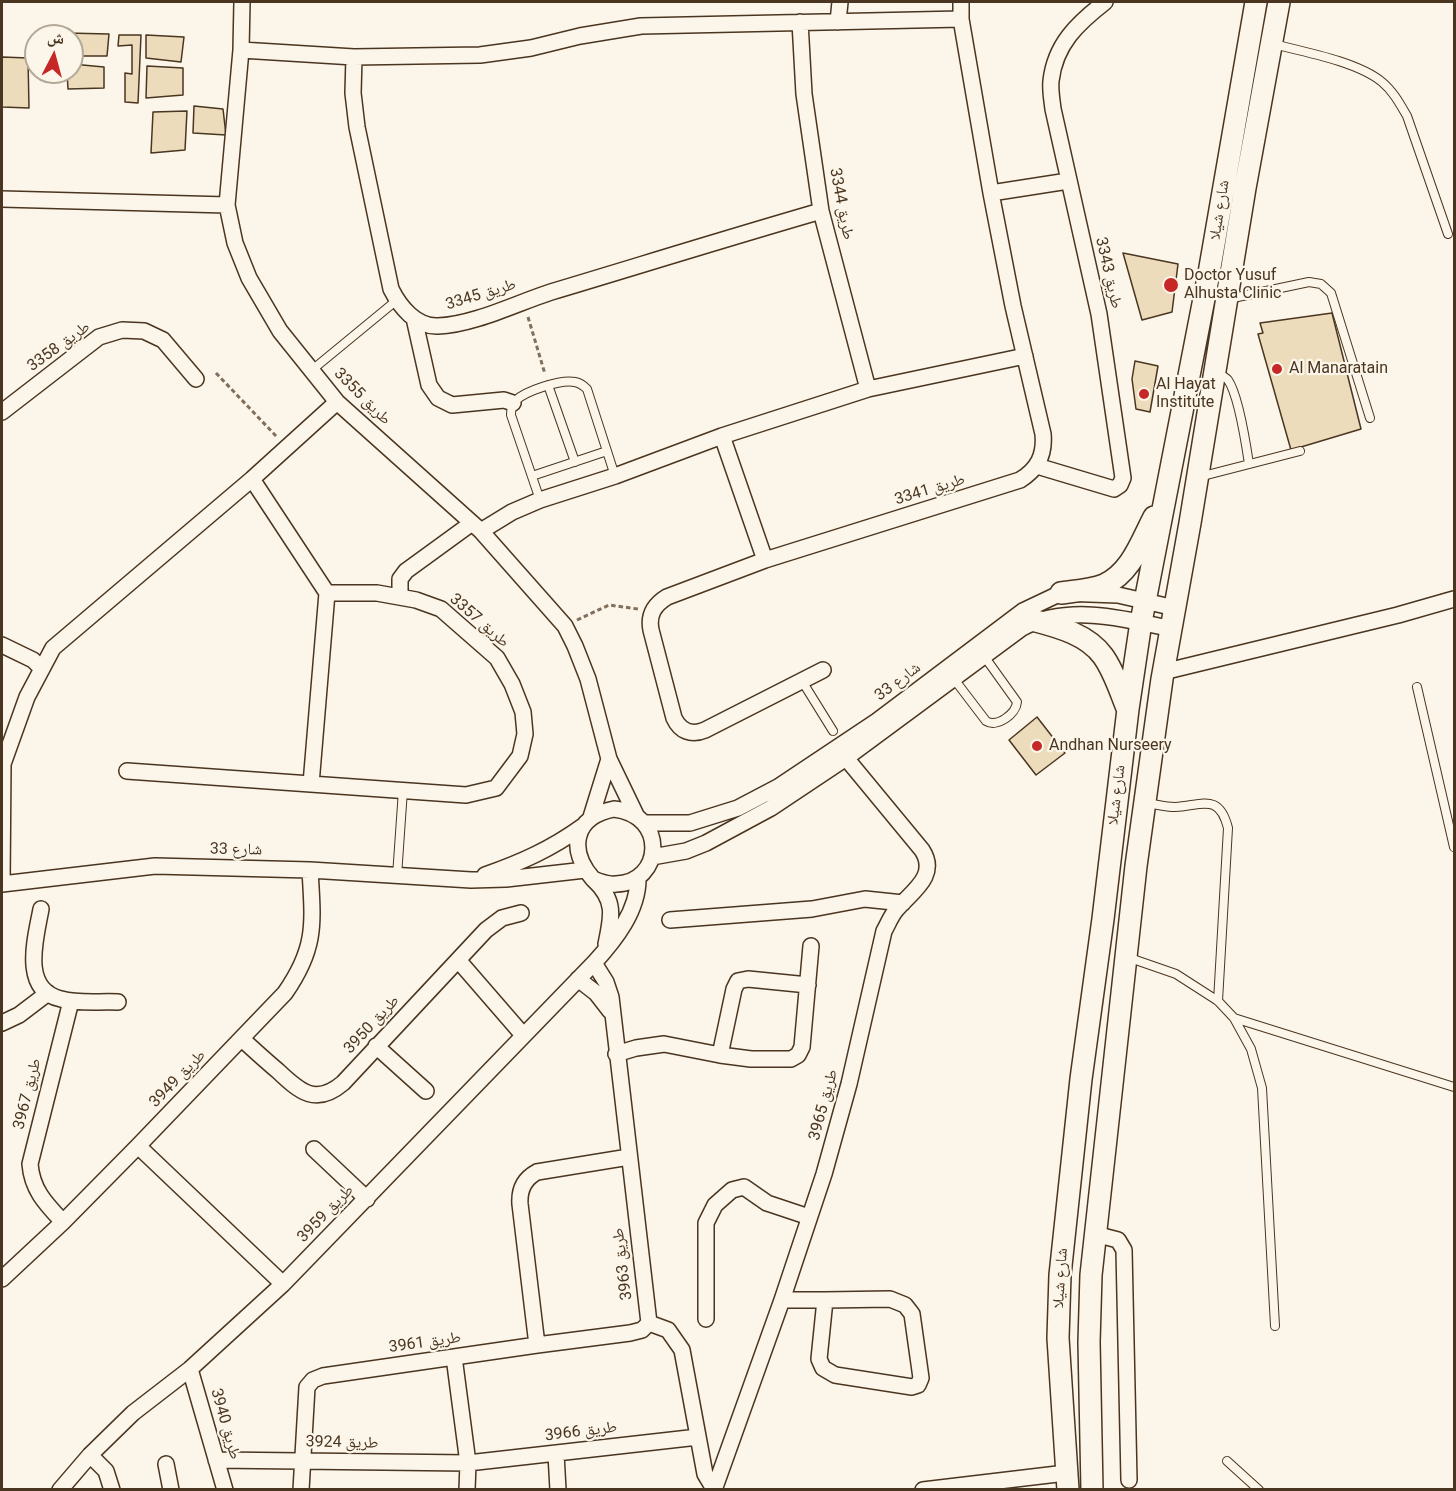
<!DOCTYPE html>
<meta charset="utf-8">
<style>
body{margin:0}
#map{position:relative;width:1456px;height:1491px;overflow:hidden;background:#fbf6e9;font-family:Roboto,"Noto Naskh Arabic",sans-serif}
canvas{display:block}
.frame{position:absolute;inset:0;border:3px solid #4a3520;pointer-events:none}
.north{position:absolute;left:24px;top:24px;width:60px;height:60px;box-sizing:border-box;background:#fbf6e9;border:2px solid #b4a999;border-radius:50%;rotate:6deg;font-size:16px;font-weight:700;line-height:24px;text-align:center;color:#4a3520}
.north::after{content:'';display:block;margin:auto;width:21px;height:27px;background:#c62828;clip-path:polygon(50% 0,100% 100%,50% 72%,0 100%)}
</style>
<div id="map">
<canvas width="1456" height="1491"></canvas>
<div class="frame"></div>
<div class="north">ش</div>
</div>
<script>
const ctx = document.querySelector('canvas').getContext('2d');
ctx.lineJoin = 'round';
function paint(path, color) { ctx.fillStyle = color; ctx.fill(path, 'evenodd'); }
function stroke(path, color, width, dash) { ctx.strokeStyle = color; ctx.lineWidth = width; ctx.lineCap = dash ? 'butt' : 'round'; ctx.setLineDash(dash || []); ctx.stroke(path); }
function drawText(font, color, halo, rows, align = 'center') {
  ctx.font = font + ' Roboto,"Noto Naskh Arabic",sans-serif'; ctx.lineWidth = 4.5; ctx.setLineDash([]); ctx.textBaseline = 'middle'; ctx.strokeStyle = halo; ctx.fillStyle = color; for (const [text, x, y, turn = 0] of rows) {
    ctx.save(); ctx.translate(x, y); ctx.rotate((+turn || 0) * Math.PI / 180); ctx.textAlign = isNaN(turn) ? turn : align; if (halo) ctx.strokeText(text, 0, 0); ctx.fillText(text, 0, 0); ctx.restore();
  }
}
const building = new Path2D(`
 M66,33L109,34L107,56H72V36H67Z
 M119,35H141L138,103L125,102V73L132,74V45L118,46Z
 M146,35L184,37L181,62L146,58Z
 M2,57L28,58L29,108L2,107Z
 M72,64L104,67V88L68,89L67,72H72Z
 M147,66L183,68V95L146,98Z
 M194,106L223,109L226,135L193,133Z
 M187,111L185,150L151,153L153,112Z
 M1123,253L1178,264L1172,312L1142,320Z
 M1332,313L1361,429L1291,450L1258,334L1263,333L1260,323Z
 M1135,361L1158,366L1150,412L1136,409L1132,379Z
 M1037,717L1065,753L1036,775L1009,740Z`);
paint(building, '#ecdcbc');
stroke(building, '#4a3520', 1.5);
const service = new Path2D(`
 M1273,44C1305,52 1358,62 1382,82C1393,91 1400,104 1407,116L1448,234
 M1228,299L1309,282L1321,284L1331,293L1370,418
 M312,370L397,300
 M1216,373C1221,375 1225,376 1228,380C1239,396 1246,444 1249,464
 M548,385L575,462
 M532,476L607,451
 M1199,477L1300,451
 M540,500L511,415C511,409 512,405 515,401C525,391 561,379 575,382C580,383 584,386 587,389L615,476
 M954,679L986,721C997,728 1016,714 1017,702L984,656
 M802,681L833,731
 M1417,687L1454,847
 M1146,803C1155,804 1165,807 1175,807C1201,806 1219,792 1228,828L1218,1001
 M397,876L403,790
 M1127,957L1176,974L1218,1001L1234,1018L1251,1049L1262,1088L1275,1326
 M1234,1018L1454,1087
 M1227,1461L1259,1490`);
const minor = new Path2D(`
 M242,2L241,50L227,205L235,243L249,278L280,331L337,402L481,531L565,626L575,646L588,679L609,759L636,815
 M800,22L804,94L821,211L868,389
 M838,22L840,2
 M241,50L354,57L480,55L531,48L580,36L641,26L961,19
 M354,57L353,93L357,127L391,289C400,307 416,327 438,326C473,325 517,303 551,292C641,265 731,237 821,211
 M991,193L1068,181
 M2,199L227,205
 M414,318L429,385L438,398L452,405L504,400L513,403
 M2,412L99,337L122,330L144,331L163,340L196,379
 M722,436L765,560
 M1037,466L1114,489L1120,485L1123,478L1099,314L1053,109C1052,100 1050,90 1051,81C1055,44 1078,23 1105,2
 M252,479L327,593L311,784
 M481,531L512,512L540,500L615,476L722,436L868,389L1025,356
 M400,597V579L406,571L472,523
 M2,645L33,660L42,669
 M823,670L705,730C691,736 680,731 674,718L651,630C648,615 654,605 667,597L765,560L1020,480C1038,469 1045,455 1043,434L1013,306L991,193L961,19V2
 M1163,672L1398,615L1454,599
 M127,771L466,795L496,788L520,756L525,734L523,712L512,684L497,658L441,609L416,600L377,593H327
 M614,809C668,815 663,883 616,884C608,885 600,882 593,879C568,850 573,817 614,809Z
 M591,817L609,759
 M645,823H690L738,808L778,787L877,721L1023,611L1061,593L1118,595L1175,608
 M652,857L686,851L706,843L771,808L846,758L1022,628C1068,604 1123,618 1172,629
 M485,875C522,862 551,849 583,826
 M593,879C616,900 612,916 606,944
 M2,884L3,764L27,697L53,648L252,479L337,402
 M2,884L155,866L310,870L471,880L506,879L585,870
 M41,909C36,937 20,990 61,999C79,1004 100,1001 118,1002
 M670,920L812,909L865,899L903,903
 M458,960L523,1035
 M594,963L606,982L611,997L649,1323L668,1330L682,1350L705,1474L714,1489
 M578,979L596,993L610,1011
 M2,1023L19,1015L48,993
 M242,1039C254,1050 266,1061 278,1071C300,1092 316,1106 343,1083L486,930L502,918L521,913
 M376,1046L426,1091
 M616,1054L636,1048L664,1044L720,1055L751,1059H791L798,1055L802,1047L811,946
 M720,1055L734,989L738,981L748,979L808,985
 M138,1146L283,1284
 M314,1149L367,1199
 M63,1222C46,1204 32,1190 30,1164L71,1001
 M1095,1234L1118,1240L1124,1250L1129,1480
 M2,1279L63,1222L138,1146L285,993C317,947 313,923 310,870
 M890,1299L905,1305L912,1314L921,1378L918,1385L912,1387L835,1375L823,1368L819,1359L825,1300Z
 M782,1300H825
 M706,1319V1223L715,1205L732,1190L744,1187L767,1203L809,1217
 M537,1345L520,1204C519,1190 524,1179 537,1172L629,1157
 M454,1357L468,1463L467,1490
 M190,1369L225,1490
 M556,1454L558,1490
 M90,1455L106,1471L112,1490
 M216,1460L468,1463L698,1437
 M166,1464L171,1490
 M60,1490L90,1455L133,1413L190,1369L283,1284L594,963C615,940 639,910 638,877
 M301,1490L307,1387L313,1380L323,1376L537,1345L630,1333L642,1330L649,1323
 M714,1490L782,1300L824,1174L849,1084L884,931C888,924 891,916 896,910C911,892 939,876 922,850L846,758
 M923,1490L1066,1473`);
const secondary = new Path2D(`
 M1061,593C1075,591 1091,590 1104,585C1131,573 1141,542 1154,517
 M1036,621C1059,627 1088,635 1103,656C1114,671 1120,691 1127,708
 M1068,1490L1058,1338L1060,1275L1081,1079L1103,919L1128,709L1141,622L1209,273L1256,2
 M1092,1490L1089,1342L1091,1275L1136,866L1162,679L1190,523L1245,188L1279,2`);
stroke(service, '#4a3520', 10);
stroke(minor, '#4a3520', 18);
stroke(secondary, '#4a3520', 24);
stroke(new Path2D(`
 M528,317L545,374
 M216,373L277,437
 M577,620L609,605L638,609`), '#7f6f5c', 3, [4.5, 3]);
stroke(service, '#fbf6e9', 8);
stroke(minor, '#fbf6e9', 15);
stroke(secondary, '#fbf6e9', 21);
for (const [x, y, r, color] of [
 [1171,285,8,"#c62828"],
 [1277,369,6,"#c62828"],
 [1144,394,6,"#c62828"],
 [1037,746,6,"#c62828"]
]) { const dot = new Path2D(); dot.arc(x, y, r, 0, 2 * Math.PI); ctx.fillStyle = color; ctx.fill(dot); stroke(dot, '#fbf6e9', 2); }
drawText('16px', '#4a3520', '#fbf6e9', [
 ["طريق 3344",841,204,79],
 ["شارع شيلا",1220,210,-81],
 ["طريق 3343",1108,273,77],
 ["طريق 3345",481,295,-17],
 ["طريق 3358",59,347,-36],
 ["طريق 3355",362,397,45],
 ["طريق 3341",930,490,-17],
 ["طريق 3357",479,621,41],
 ["شارع 33",898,682,-37],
 ["شارع شيلا",1117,795,-83],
 ["شارع 33",236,850,1],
 ["طريق 3950",372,1025,-47],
 ["طريق 3949",178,1079,-46],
 ["طريق 3967",28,1094,-76],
 ["طريق 3965",824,1105,-75],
 ["طريق 3959",326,1214,-46],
 ["طريق 3963",623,1264,-97],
 ["شارع شيلا",1061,1278,-86],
 ["طريق 3961",425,1343,-8],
 ["طريق 3940",225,1424,74],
 ["طريق 3966",581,1432,-7],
 ["طريق 3924",342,1443,1]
]);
drawText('16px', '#4a3520', '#fbf6e9', [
 ["Doctor Yusuf",1184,276],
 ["Alhusta Clinic",1184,294],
 ["Al Manaratain",1289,369],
 ["Al Hayat",1156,385],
 ["Institute",1156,403],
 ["Andhan Nurseery",1049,746]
], 'left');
</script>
